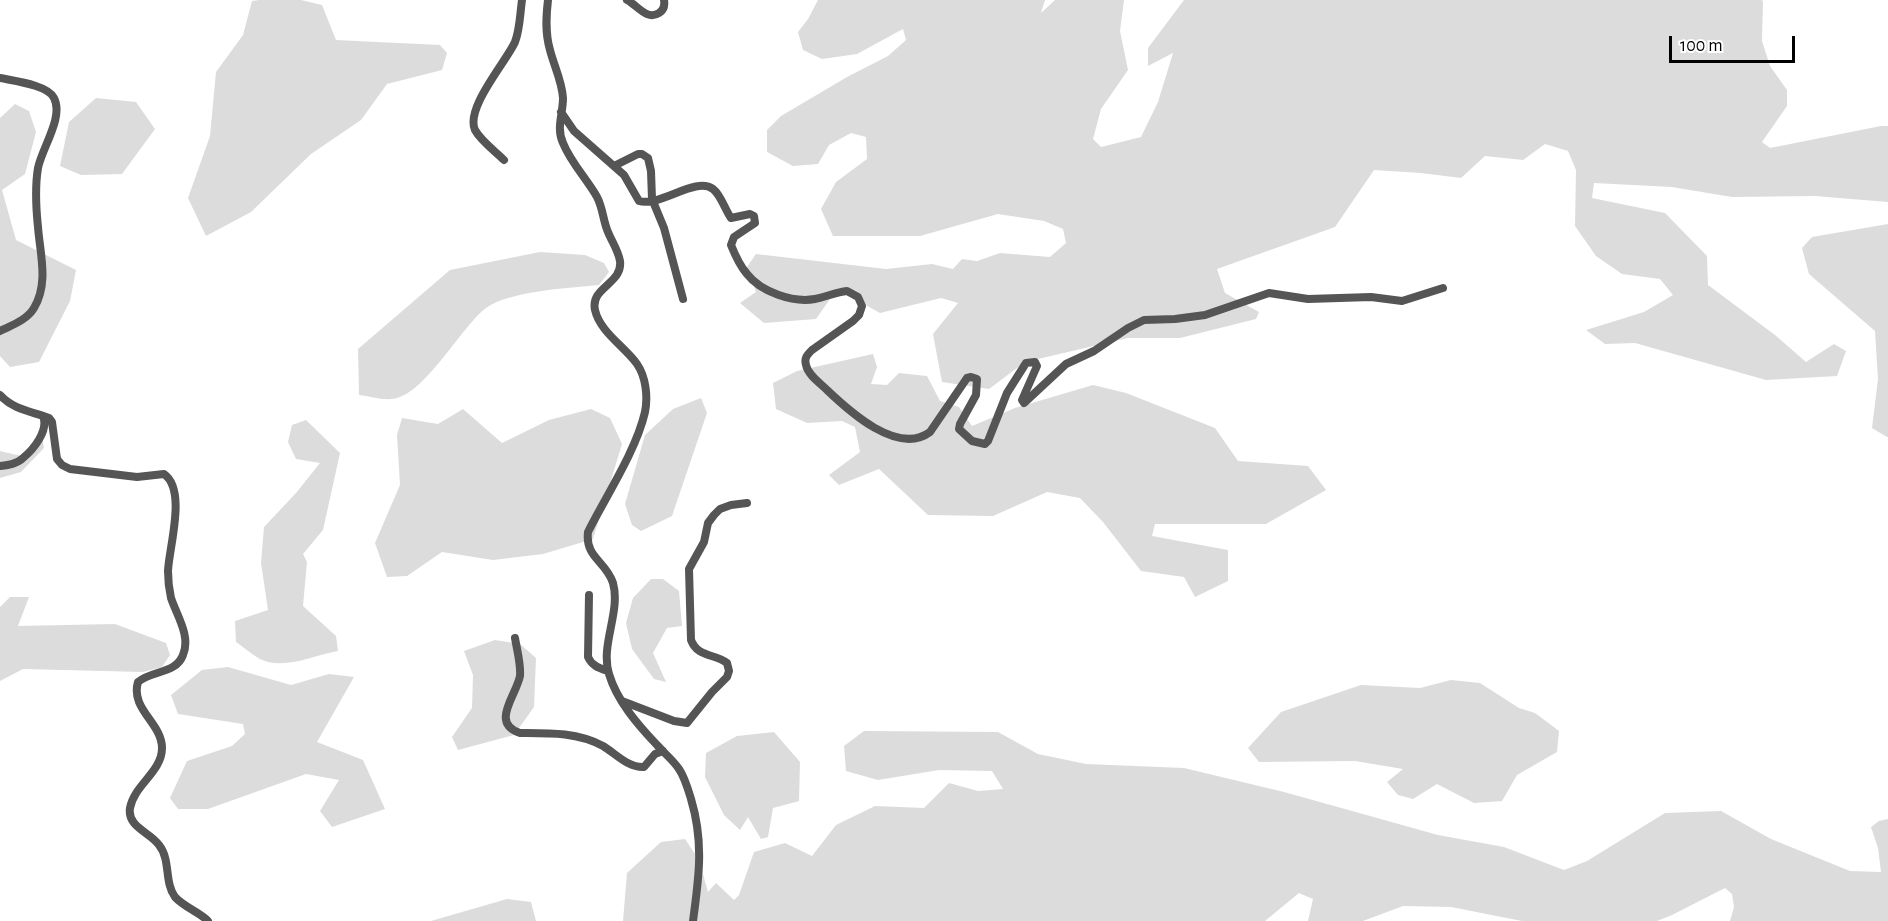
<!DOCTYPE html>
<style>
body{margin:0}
#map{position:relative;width:1888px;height:921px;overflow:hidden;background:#fff;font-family:"Alegreya Sans",sans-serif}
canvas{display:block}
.scale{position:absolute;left:1669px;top:36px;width:126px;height:27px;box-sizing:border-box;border:3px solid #000;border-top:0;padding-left:8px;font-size:18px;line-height:21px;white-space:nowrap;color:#000;-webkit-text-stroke:4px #fff;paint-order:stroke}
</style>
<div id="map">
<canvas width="1888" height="921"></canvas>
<div class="scale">100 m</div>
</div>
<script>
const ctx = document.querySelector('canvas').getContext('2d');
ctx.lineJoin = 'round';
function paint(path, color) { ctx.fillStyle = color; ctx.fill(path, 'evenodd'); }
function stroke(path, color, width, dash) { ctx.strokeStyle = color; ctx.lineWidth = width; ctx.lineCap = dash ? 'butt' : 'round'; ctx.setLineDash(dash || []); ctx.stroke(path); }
paint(new Path2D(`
 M259,0H301L322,5L336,40L440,45L447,53L442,70L387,84L361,120L311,154L251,212L206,236L188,198L210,136L216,72L243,35L252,1Z
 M818,0H1045L1041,13L1055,0H1124L1120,31L1128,70L1101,109L1093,139L1101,147L1141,137L1158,102L1173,53L1148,66V48L1184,0H1762L1763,2L1762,41L1770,66L1787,90V106L1762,142L1770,148L1881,126H1888V202L1815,196L1732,197L1672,187L1594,183L1592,198L1665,213L1707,256L1708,285L1775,335L1806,362L1834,344L1846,351L1837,376L1766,380L1635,343L1605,344L1586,330L1644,312L1673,295L1660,279L1622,274L1596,256L1575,226L1576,170L1568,151L1545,144L1523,160L1485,156L1461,178L1421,173L1374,170L1335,227L1217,269L1225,293L1259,312L1256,319L1180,338H1128L1025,362L989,389L942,382L933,334L958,303L941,298L880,313L837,289L816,319L764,323L740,303L756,292L747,267L756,254L886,269L932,264L953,269L962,259L977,261L1000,253L1050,257L1066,243L1063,229L1044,221L998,214L920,236H833L821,209L836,182L867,159L866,137L851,133L829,145L818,164L793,166L767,152V130L781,116L847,77L888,56L906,40L903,29L857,54L822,59L803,50L798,32L808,19Z
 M96,98L136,102L155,129L122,174L81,175L60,166L69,122Z
 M15,104L29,111L36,132L25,174L2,190L16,240L76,270L70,301L39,362L10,367L0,356V118Z
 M1888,224V437H1887L1872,428L1878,379L1875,331L1809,274L1802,248L1812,237Z
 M540,252L585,255L604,263L609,272L599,285C570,288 509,291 486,308C460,328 423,398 391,399C381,400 369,396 359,395L358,349L450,270Z
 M873,354L877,367L871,384L887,385L899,373L927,376L940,401L959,407L972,426L1015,408L1093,385L1126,393L1215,428L1238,461L1308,466L1326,490L1266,524H1155L1152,536L1228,550V581L1195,597L1184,577L1141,571L1103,522L1080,498L1047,492L993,516L928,515L879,469L839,485L829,475L860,452L855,427L842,421L807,423L776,409L773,383L797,371Z
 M701,398L707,413L672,516L641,531L632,525L625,504L645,435L673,409Z
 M463,409L502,443L549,420L591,409L610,418L622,444L593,539L543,554L493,560L442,552L407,576L387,577L375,543L400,485L397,435L402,418L438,424Z
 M306,420L340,453L323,530L303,554L307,562L303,606L336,636L338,651C315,655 292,667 268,662C258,660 245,648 236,642L235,621L268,610L261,563L264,527L296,493L320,463L296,459L288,442L292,425Z
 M42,436L44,448L21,472L0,478V451L21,456Z
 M651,579H663L679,591L682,626L667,628L653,653L666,682L654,679L632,649L626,623L633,598Z
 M10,597H29L18,626L115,624L166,643L170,655L162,667L143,672L23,669L0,681V607Z
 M495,640L520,644L536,658L534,707L514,735L458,750L452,737L472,708L473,675L464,651Z
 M228,667L291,685L329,674L354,677L317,742L363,760L385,809L332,827L320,811L339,780L306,774L208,809H178L170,798L187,761L232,746L245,734L243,724L178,714L171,695L202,670Z
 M1451,680L1480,683L1519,708L1535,713L1559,731L1557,752L1517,775L1502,801L1474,803L1437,784L1413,799L1398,795L1387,782L1403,769L1355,761L1259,762L1248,748L1281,712L1361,685L1420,688Z
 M864,731L998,732L1038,754L1086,764L1184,768L1284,792L1438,835L1504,847L1564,870L1587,861L1665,813L1721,811L1771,839L1850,871L1881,872L1878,848L1871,827L1879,821L1888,819V921H1730L1734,907L1732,894L1725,888L1672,915L1657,921H1522L1451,907L1403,906L1363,921H1308L1313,899L1299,893L1265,921H623L627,873L661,842L685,839L699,860L708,892L716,883L734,900L739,895L754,852L785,843L812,856L836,825L875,806L924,808L949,783L978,791L1003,789L992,771L939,770L878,780L846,771L844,746Z
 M774,732L800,762L799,801L773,808L768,837L761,839L748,817L740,830L724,815L705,777L706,753L737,736Z
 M507,899L531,902L536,921H431Z`), '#dcdcdc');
stroke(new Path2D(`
 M548,0C546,17 545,33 550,50C554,66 562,81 563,98C563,114 556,128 563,143C571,163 587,179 597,197C603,208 603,221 608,232C612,242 618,250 620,261C623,284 590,287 595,310C600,332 624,346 637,364C646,377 648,397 645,412C636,451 606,496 588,532C585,558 606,561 613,583C621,612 600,645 609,674C617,701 638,725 657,745C664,753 673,760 679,769C685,778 688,789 691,799C704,842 699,877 693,921
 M627,0C637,5 647,21 659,13C664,10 665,6 664,0
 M0,78C14,81 48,85 54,98C64,117 42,148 38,168C35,186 36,208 38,227C40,254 49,283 34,308C27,320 12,325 0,331
 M561,112L574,131L624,175L639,201C660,207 696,176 713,189C721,195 725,210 731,218L750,214L754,216L755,223L734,237L731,245C735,255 740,266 747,274C761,292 793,303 815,299C826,297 836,292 847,291L858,297L862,306L859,315L853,321L812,350C807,355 804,358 806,365C808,375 820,383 827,390C849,411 898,456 930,432L967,378L971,377L977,379L976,395L960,424L959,429L972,441L985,444L988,441L1007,393L1026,363L1035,362L1037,366L1022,400L1024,403L1066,364L1094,351L1128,328L1144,320L1175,319L1205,315L1269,293L1308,299L1371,297L1402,301L1443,288
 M504,160C495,151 481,141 475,130C465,108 506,62 515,42C520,29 520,14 522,0
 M614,166L638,154H642L648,158L651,171L652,199L664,228L683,299
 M0,395C14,410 30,411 49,418L52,422L57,459L62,465L70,469L137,477L164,474C187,490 169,547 168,571C168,580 169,589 171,598C177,616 191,636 183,655C176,674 152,670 138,682C130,709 162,723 162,748C162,772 134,785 130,808C127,827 150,832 159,845C171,860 164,882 175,897C184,907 199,912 208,921
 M0,466C8,465 17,464 23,458C34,449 49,430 43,416
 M589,595L588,657C592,666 599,668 608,671
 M515,638C517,650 521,664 520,676C516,696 490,723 520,733C548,733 577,732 603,746C615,753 628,768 644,767L655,754L663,751
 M622,701L674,721L687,723L712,692L727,677L729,671L727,663C714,653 698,658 691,640L689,569L704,542L708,523L714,515L720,509L731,505L747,503`), '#555', 8);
</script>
